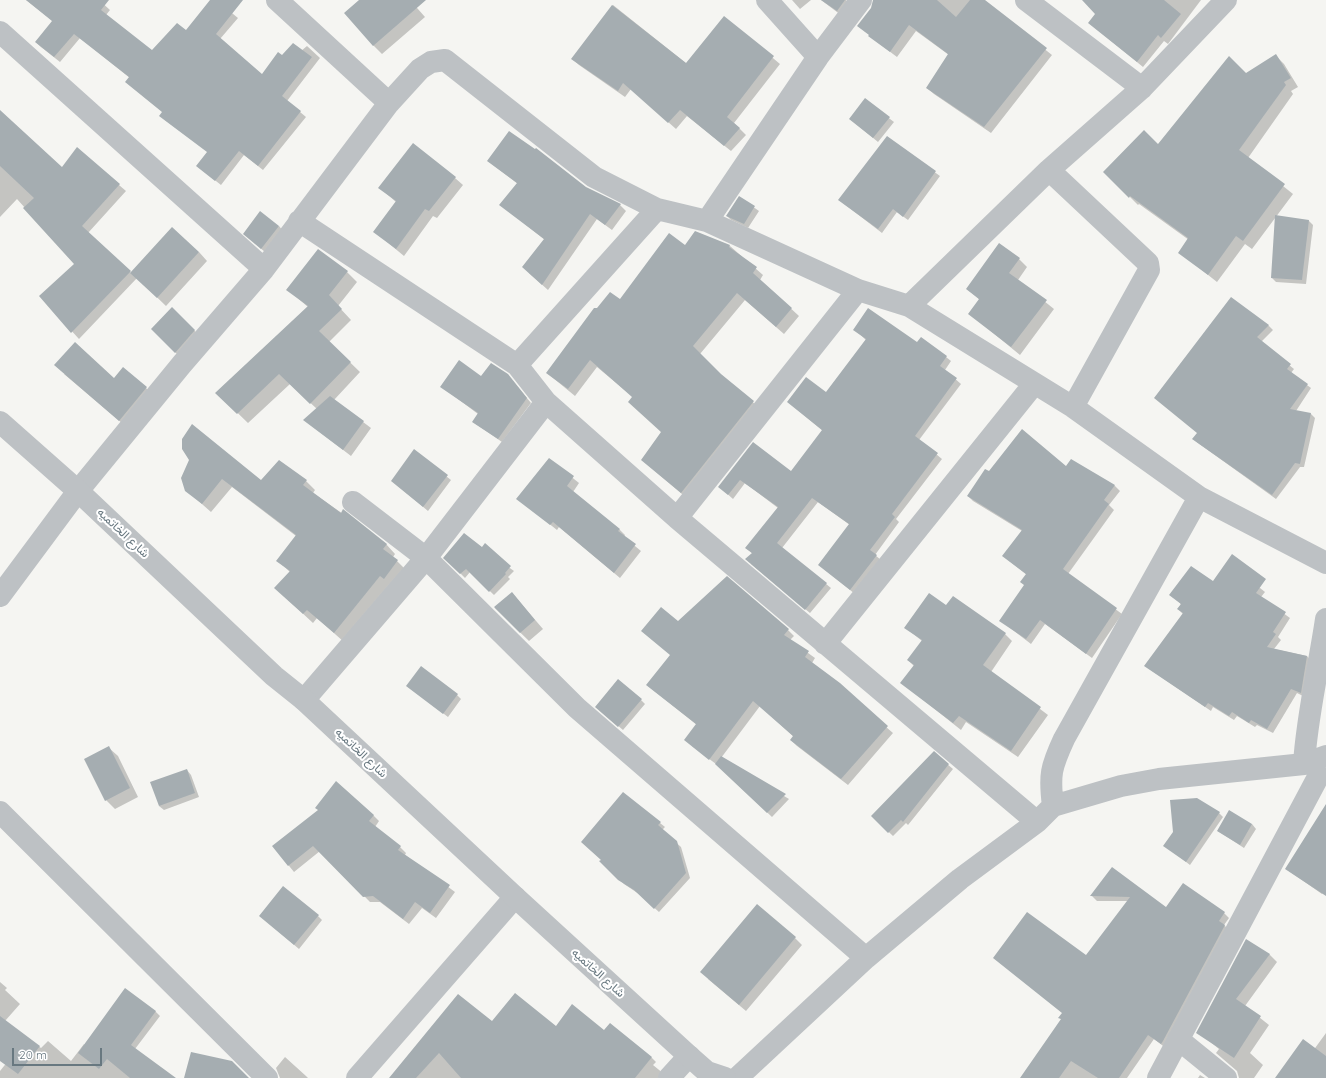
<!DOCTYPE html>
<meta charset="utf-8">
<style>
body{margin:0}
#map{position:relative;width:1326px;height:1078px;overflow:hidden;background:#f5f5f2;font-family:Quicksand,sans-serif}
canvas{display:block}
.scale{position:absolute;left:12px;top:1048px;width:90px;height:18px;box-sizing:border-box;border:2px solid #687880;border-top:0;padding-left:5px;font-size:12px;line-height:14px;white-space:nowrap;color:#687880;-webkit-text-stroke:3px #fff;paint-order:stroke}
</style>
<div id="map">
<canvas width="1326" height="1078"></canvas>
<div class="scale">20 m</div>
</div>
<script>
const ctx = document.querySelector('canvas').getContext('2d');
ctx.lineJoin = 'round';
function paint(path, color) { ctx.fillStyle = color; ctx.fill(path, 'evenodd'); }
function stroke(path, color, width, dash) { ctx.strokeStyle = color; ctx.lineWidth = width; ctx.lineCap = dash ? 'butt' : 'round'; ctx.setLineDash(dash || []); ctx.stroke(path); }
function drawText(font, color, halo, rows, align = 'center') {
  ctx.font = font + ' Quicksand,Vazirmatn,sans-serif'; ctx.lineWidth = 4; ctx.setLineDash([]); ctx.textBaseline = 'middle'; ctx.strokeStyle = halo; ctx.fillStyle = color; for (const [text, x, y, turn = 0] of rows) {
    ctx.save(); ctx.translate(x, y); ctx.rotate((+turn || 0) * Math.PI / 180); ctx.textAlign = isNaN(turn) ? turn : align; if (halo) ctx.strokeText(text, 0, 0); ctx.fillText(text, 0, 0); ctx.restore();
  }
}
paint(new Path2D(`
 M26,0H99L110,10L106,15L152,51L186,31L212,0H216L238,18L220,39L263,83L307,46L320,58L287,101L306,117L263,170L244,155L221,185L197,166L208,152L165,120L163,112L126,82L130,78L80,38L60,62L41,47L36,42L53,21Z
 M361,0H410L425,17L382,54L373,45Z
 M792,0H811L800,9Z
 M821,0H846L850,4L841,15Z
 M897,0H983L1052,55L991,133L934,94L927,88L949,55L916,31L897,57L869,36Z
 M1083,0H1201L1168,44L1164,41L1143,67L1089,23L1096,14Z
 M613,5L687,64L724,17L780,64L734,123L746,135L731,151L687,116L676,129L631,89L625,97L579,65L572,59Z
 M1276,56L1284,64L1298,87L1291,91L1293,94L1248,158L1293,194L1252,249L1245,244L1217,282L1179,252L1189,240L1139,204L1138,205L1105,172L1158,145L1246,74Z
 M865,100L894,122L878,142L850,119Z
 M0,111L62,169L119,185L126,191L88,233L131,273L199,252L207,261L166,306L137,278L79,339L40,296L75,264L17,199L0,217Z
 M887,138L940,176L908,220L897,212L882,233L839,200Z
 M488,161L586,188L620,205L626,211L612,230L597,219L548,290L529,273L545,240L501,205L518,184Z
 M455,178L463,185L437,218L433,216L404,256L375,232L396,202L380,188Z
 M739,197L759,211L748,228L731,220L727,216Z
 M1276,216L1309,221L1313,225L1306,284L1276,282L1272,278Z
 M279,226L283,231L266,253L249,238Z
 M696,232L730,246L763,275L760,280L799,316L784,334L745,300L700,354L720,375L761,409L689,500L642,460L662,433L633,397L597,367L575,396L547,373L620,301L685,246Z
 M999,245L1019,259L1027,267L1018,280L1054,309L1020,355L970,314L980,300L967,289Z
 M347,272L357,282L338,306L351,320L329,342L360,372L334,400L371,428L351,456L304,420L317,409L290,384L248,423L217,393L308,307L287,289Z
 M172,309L203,339L184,361L152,329Z
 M1268,325L1273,330L1261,342L1294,369L1291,373L1311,388L1296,411L1311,414L1315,418L1304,467H1300L1276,499L1198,443L1193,439L1198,433L1160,402Z
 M855,330L917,343L946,357L951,361L945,370L961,384L919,440L942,459L896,519L899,522L875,555L881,560L855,594L819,565L850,525L818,502L782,548L831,588L810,613L751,564L753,554L746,548L778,508L745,483L733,499L724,491L753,444L791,472L823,431L788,402L826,393L866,340Z
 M64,374L114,379L146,388L155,397L129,429Z
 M481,377L512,380L531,403L502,442L473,422L478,414L442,387Z
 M414,451L451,480L428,511L392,481Z
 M549,459L579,483L573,492L619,529L625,535L624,537L641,551L620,578L559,527L557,530L518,499Z
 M190,460L261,482L306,481L315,490L313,493L386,544L395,554L393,557L406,570L344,642L317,618L313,623L285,597L290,572L278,561L296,536L232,487L211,512L186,490Z
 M1071,460L1115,486L1120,491L1109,505L1114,510L1068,574L1122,614L1092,658L1045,624L1031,644L1001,621L1025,586L1027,575L1003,556L1022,531L973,501L968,496L989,473L1067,468Z
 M482,548L514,571L508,577L510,579L494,595L470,572L465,578L445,558Z
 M1219,574L1260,588L1265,592L1261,597L1290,618L1278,637L1281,640L1274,649L1307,656L1312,662L1305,697L1297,693L1273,733L1257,725L1255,727L1237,716L1234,720L1213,707L1211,711L1145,666L1183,614L1178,609L1181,604L1171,595L1213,583Z
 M512,593L543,629L529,641L495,608Z
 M946,607L1005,634L1012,641L991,672L1048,715L1018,757L966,722L961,730L902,683L914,666L908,660L922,641L906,628Z
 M678,622L788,630L794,636L790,640L815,658L812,663L893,733L848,785L797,746L791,740L794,737L760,706L721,758L789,799L772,817L716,764L692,746L697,725L647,685L671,656Z
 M407,686L457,695L461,699L448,717Z
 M641,700L645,704L623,730L601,711Z
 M109,748L118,756L138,797L115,809L106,800Z
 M934,753L953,769L908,825L906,823L893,836L872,816Z
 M187,770L191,775L199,797L164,810L159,806Z
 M623,793L660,823L665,827L662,830L681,847L690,878L659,912L639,894L624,884L601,861Z
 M1219,813L1223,817L1190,865L1165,846Z
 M373,815L379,821L375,827L400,847L406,853L405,855L455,892L436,918L422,908L409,924L380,902H370L320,851L294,872L273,846Z
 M1252,824L1256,829L1244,848L1218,831Z
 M1326,855V887L1322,894L1286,869Z
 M1112,869L1166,908L1183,885L1224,913L1229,918L1224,925L1230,931L1167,1049L1154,1039L1127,1078H1021L1062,1020L1060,1018L1063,1013L994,958L1086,956L1128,901H1097L1092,896Z
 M318,916L322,920L299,949L265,920Z
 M795,938L802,945L746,1011L708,979Z
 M1269,954L1277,962L1245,1006L1269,1025L1250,1053L1263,1065L1254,1078H1239L1237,1071L1216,1053L1219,1049L1198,1032Z
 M0,982L7,988L5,990L20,1004L5,1021L41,1048L48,1041L71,1061L84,1044L85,1045L155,1011L160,1016L135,1049L174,1078H0V1071L8,1061L0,1055Z
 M492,1023L605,1031L610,1024L652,1058L656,1062L653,1065L664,1074L662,1078H396L393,1074Z
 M1326,1033V1078H1276L1310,1055Z
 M285,1057L306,1076L308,1078H280L276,1068Z
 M1200,1075L1205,1078H1198Z`), '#0003');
paint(new Path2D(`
 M26,0H109L101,10L152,50L177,23L186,30L210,0H243L216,34L262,74L278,52L282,55L293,43L312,57L282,96L301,111L258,166L239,151L215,181L196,166L207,152L159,116L162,112L125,82L129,77L74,34L54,57L35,42L52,21Z
 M359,0H426L373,46L344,13Z
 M821,0H845L837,11Z
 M873,0H937L956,17L970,0H985L1047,48L984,127L926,88L948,54L909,25L890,52L868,36L869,35L857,26L871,8Z
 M1082,0H1164L1181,14L1161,38L1158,35L1137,62L1088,23L1095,14Z
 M612,5L686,63L724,16L774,56L727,117L740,128L724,146L680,110L668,123L623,83L618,91L571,59Z
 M1276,54L1291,78L1284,82L1286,85L1239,150L1285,184L1243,241L1236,236L1208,275L1178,253L1188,238L1130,196L1129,198L1103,172L1144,130L1158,144L1229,56L1246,73Z
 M865,98L890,117L873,138L849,119Z
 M0,110L62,167L77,147L120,184L82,226L131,271L71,333L39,296L74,264L23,208L34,198L0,166Z
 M509,131L535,149L536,148L586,187L621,204L605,225L590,214L542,285L522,267L544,239L499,205L517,183L487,161Z
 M887,136L936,171L903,217L893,209L878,229L838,200Z
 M413,143L456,177L429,211L425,209L396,249L373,232L396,201L378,188Z
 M739,196L755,206L744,224L726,216Z
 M260,211L279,226L261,249L243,234Z
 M1275,215L1309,220L1302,280L1271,278Z
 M172,227L199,252L157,298L130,273Z
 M695,231L730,245L729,247L757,267L753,273L792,308L776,327L737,293L693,346L721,374L754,401L681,493L641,460L661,432L628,402L632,397L590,360L568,389L546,373L594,308H597L610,292L620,299L669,233L685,245Z
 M999,243L1020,258L1009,273L1047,300L1011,347L968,314L979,299L966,289Z
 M318,249L348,271L329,295L342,309L319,331L351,362L310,404L279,374L237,414L215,393L308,306L286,290Z
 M1231,297L1269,325L1257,337L1291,364L1287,369L1308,384L1290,409L1311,413L1300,464L1295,463L1272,495L1192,439L1197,433L1154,398Z
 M172,307L195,330L175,353L151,329Z
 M868,308L917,342L921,337L947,356L940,366L957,378L915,436L938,453L892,514L895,517L870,550L877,555L850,590L818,565L849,524L812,498L777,543L827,583L805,610L745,559L752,553L745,548L778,507L740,480L728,495L718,487L753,442L791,471L822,430L787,402L806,377L826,392L829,388L866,339L853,330Z
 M75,342L114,378L123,367L147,387L119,421L54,365Z
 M459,360L481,376L491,363L508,374L527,398L498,439L472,422L478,413L440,387Z
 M330,396L364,421L343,450L303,420Z
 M192,424L261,480L279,460L307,480L303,485L341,513L343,509L387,544L383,549L398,560L384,579L380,576L334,633L307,610L303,614L274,588L290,571L276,561L296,535L222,479L202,504L185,491L181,478L189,460L182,449V439Z
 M1022,429L1066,466L1071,459L1115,485L1104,500L1109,504L1063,569L1117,608L1086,654L1040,620L1026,639L999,621L1024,585L1020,582L1026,574L1002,556L1022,530L967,496L985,469L989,471Z
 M414,449L448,475L423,507L391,481Z
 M549,458L574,476L567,486L620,529L618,531L636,544L614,573L553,522L550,525L516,499Z
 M464,533L482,547L485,543L511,566L505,573L506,574L489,592L466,569L460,574L443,558Z
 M1232,554L1266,579L1256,593L1286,612L1273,632L1276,634L1267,647L1307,656L1301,693L1291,689L1267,729L1251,720L1249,723L1232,712L1229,716L1208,703L1205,707L1144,666L1183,613L1177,609L1181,604L1169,595L1191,566L1213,581Z
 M727,576L789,629L784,635L809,651L805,657L840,683L888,726L841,779L790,740L793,736L753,701L709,760L684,740L696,724L646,685L670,655L641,631L661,607L678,621Z
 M512,592L535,620L520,633L494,607Z
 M929,593L946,605L953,596L1006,633L983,665L1041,707L1011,751L959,716L953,723L900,683L914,665L907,660L922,640L904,628Z
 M421,666L458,694L443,714L406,686Z
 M618,679L642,699L618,727L595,707Z
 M109,746L130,788L105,801L84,759Z
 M934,751L949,764L903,822L901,820L888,833L871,816Z
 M721,756L786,794L767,813L715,764Z
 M187,769L195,793L159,806L150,782Z
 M336,781L374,815L369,821L401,846L398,850L450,885L430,913L415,902L403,919L373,896L363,897L313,846L288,866L272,846L318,810L315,808Z
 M623,792L661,822L658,825L677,841L686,873L654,909L634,890L618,880L599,861L601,860L581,842Z
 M1197,798L1220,812L1186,862L1163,846L1173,832L1170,800Z
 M1326,804V896L1285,869Z
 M1229,810L1252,824L1240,845L1217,831Z
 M1112,867L1166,907L1183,883L1225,912L1219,921L1225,925L1163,1041L1161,1044L1148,1035L1119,1078H1098L1071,1061L1059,1078H1020L1061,1019L1058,1018L1062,1013L993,958L1027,912L1086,955L1130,897L1090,896Z
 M283,886L319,915L294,945L259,916Z
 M757,904L796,937L739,1005L700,972Z
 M1246,939L1270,954L1236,999L1261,1016L1234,1058L1196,1033Z
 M125,988L156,1011L131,1045L176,1078H130L107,1059L99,1069L78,1053Z
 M515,993L556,1026L572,1004L604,1030L610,1023L652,1057L635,1078H461L439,1053L416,1078H389L458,994L492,1021Z
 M0,1016L40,1046L18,1074L0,1061Z
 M1303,1039L1326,1056V1078H1275Z
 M191,1052L232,1061L249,1078H184Z`), '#a5adb1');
stroke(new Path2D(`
 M277,0L389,103
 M767,0L818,57
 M1026,0L1142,88
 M0,32L264,269
 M1049,170L1148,263L1149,270L1073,407
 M299,221L517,365L546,402L677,518L1037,822
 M707,221L818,57L861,0
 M909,306L1049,170L1142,88L1226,0
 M517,365L657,209
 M353,502L426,558L577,708L866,958
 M677,518L858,290
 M0,596L78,491L182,364L264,269L389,103L420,69L431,62L445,60L594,177L657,209L707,221L858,290L909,306L1073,407L1199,497L1326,563
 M825,644L1034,384
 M304,700L426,558L546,402
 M1304,764C1307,715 1319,667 1326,619
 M1053,806C1049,775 1051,767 1064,739L1199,497
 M0,812L267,1078
 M1178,1039L1226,1078
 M357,1078L515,897
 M669,1078L689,1056
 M737,1078L866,958L960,879L1037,822L1053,806L1121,786L1159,779L1304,764L1326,756
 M1158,1078L1326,762`), '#bdc1c4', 22);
stroke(new Path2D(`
 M0,422L78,491L274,676L304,700L515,897L689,1056L707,1072L725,1078`), '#bdc1c4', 22);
drawText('12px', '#687880', '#fff', [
 ["شارع الخاتميه",123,533,43],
 ["شارع الخاتميه",361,753,43],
 ["شارع الخاتميه",598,973,42]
]);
</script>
